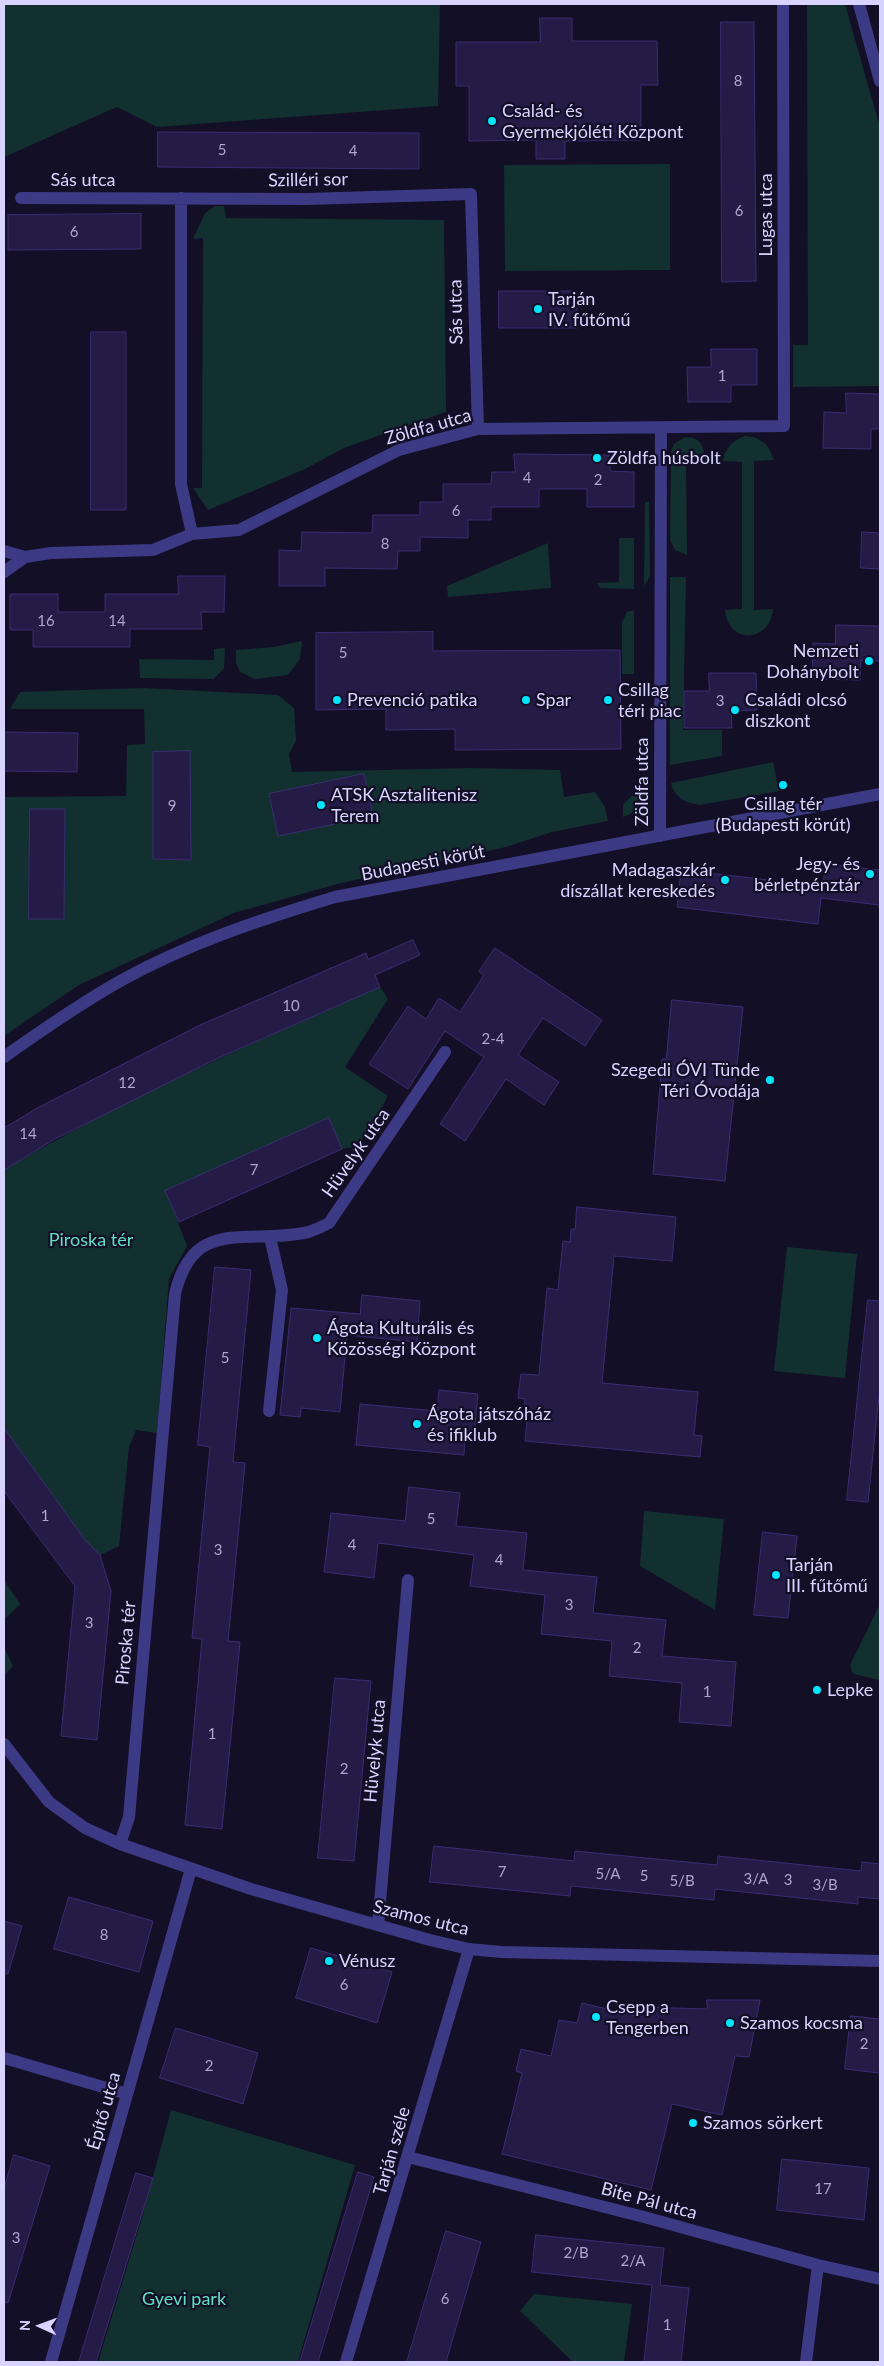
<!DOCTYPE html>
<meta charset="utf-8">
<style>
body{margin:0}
#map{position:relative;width:884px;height:2366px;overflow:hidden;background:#130f26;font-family:Lato,sans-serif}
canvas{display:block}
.frame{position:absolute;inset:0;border:5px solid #d9d4ff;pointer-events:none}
.north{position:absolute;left:15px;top:2301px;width:50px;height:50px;-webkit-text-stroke:4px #130f26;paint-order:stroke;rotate:272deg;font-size:14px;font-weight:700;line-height:20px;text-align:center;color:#d9d4ff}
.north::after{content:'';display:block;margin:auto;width:18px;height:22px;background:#d9d4ff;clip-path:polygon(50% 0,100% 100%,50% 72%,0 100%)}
</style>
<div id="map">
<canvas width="884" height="2366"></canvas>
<div class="frame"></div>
<div class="north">N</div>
</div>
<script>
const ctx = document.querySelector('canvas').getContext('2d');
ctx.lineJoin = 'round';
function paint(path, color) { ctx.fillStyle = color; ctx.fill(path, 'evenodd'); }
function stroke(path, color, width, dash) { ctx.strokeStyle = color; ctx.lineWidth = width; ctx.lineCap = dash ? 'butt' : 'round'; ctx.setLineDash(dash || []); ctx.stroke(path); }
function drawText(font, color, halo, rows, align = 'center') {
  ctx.font = font + ' Lato,sans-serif'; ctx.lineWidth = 4.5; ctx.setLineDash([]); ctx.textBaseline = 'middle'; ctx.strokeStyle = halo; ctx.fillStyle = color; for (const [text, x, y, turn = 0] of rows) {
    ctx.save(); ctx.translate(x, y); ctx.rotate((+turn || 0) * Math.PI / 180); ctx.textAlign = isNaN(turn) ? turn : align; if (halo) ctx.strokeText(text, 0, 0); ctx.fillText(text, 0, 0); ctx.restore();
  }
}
paint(new Path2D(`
 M4,4H440L438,106L157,127L117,107L4,157Z
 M807,4H845L880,127V386L793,387V345H808Z
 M670,164V270L505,271L504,165Z
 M215,206H224L226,218L444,220L446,412L344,448L305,469L208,510L193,488H202L203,238L193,239L205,213Z
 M745,436C762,437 769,445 774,460L754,461V610L773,609C770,643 728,645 725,610L742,609V462L723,461C725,448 733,440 745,436Z
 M683,438C700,435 705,447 705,462L686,461L687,555L675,550L670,540L671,451L674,444Z
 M645,502H649L650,576L644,586Z
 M619,538H634V589L600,588L597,583L619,582Z
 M548,543L551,588L448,597L447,586Z
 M670,577H686L683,730H722V756L670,765Z
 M634,610V674H622V622L627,612Z
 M302,641L300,659L288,675L255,679L240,672L236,663V650L273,647Z
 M225,648L224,668L214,679L140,678L139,659L214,660V649Z
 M144,688L278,695L294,708L296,741L289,754L292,772L471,768L560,770L564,797L595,792L605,807L608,821L552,832L506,847L341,883L234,913L79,985L4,1036V797L126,796L127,745L145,744L144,709H10L20,692ZM153,752H190V860L153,859ZM364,774L373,816L278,835L270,794ZM30,810H65L64,919H29Z
 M773,762L779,791L700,805C685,803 675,798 671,783Z
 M651,787C645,802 639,812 623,817V805C632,795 637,790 651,787Z
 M380,987L388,999L345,1067L388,1096L359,1146L342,1149L328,1118L166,1191L187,1246L169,1279L157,1433L136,1430L129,1447L119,1546L100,1555L86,1541L4,1428V1170C124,1099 252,1043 380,987Z
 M787,1247L857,1254L845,1378L774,1371Z
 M644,1511L724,1519L715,1610L640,1566Z
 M4,1580L20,1604L4,1620Z
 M880,1604V1680L853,1674L850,1665Z
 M4,1647L13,1666L4,1675Z
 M171,2110L355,2165L298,2362H98L141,2221Z
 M534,2294L632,2304L624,2362H573L520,2311Z`), '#12302f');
const building = new Path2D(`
 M540,18H572V41H657L658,85H641V140L565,141V159H536V140L469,141V86H456V42H540Z
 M721,22H754L756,281L722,282Z
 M158,132L419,133V169L158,167Z
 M141,214V249L8,250V215Z
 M499,291H577V328H499Z
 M91,332H126V510H91Z
 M711,349H757V385H731V402H688L687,367H711Z
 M846,393L880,394V429H871V449L823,448L824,412L846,413Z
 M514,454L610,455V471L634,472V507H587V489H539V507H491V520H468V538L420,537V551H398L397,569L325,568V586H279V550L301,551L302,532L372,533L373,515H420V502H443V484H491L492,472H515Z
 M862,532L880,533V569L861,568Z
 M178,576H225L224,612H201L202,629H130V647H33V630H10V594H58V612H105V594H178Z
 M836,625L880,626V661L861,660L860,680L812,679L813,643L835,644Z
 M433,632V651L620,650L621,749L455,750V729L386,730V709L316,710V633Z
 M709,673H756L757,710L731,711L732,728H684V691H709Z
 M4,732L78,733L77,772L4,771Z
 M190,751L191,860L153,859V752Z
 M364,774L373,816L278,836L269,794Z
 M30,809H65L64,919H29Z
 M825,864L880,870V905L821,898L818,924L677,907L681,870L823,886Z
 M413,940L420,955L375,975L380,987L216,1059L55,1139L4,1170V1128L39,1107L200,1025L366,953L368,959Z
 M495,948L602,1020L585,1046L543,1018L518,1055L559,1082L544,1105L506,1079L465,1141L440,1124L484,1057L445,1031L408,1089L369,1064L408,1006L426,1019L439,998L460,1012L484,975L479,972Z
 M672,1000L743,1007L725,1181L653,1174L662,1059H666Z
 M329,1118L342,1149L179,1222L165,1191Z
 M577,1207L676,1217L672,1261L614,1256L602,1383L698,1392L694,1435L702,1436L700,1457L525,1441L527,1420L523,1419L525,1399L518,1398L521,1374L539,1375L547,1288L558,1290L563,1241L570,1242L571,1229H575Z
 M215,1267L251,1270L233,1462L245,1463L228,1641L240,1642L222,1829L185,1825L202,1639L192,1638L210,1447L198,1445Z
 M362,1295L420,1301L417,1342L347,1335L340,1412L301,1408L300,1417L280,1415L291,1308L360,1314Z
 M868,1300L880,1301V1386L868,1502L847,1500Z
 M439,1390L478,1394L474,1436L465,1435L464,1455L356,1445L360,1404L437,1411Z
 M4,1428L86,1541L100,1555L111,1591L97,1740L61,1736L75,1586L4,1491Z
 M409,1487L460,1493L456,1526L527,1533L523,1570L597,1577L593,1613L666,1620L662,1656L736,1662L731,1726L679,1722L682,1683L609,1676L612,1641L541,1634L545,1595L470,1586L474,1555L378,1543L374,1578L324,1572L331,1513L405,1521Z
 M763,1532L797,1536L788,1618L754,1615Z
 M335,1678L371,1681L354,1861L318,1858Z
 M434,1846L574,1861L575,1851L717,1865L718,1856L861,1871L862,1862L880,1864V1899L858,1897V1904L715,1889L714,1900L571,1886L570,1896L430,1882Z
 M69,1897L153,1921L139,1972L54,1949Z
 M4,1921L22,1926L8,1974L4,1973Z
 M311,1948L392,1972L377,2023L296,1998Z
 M707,2000H760L749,2057L735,2056L722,2115L672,2104L651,2190L502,2154L522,2073L516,2071L521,2049L551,2056L559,2020L577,2023L582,2003L640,2017L641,2007L707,2009Z
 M851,2016L880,2019V2073L845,2069Z
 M176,2028L258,2053L243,2104L160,2078Z
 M14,2155L50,2166L8,2303L4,2302V2189Z
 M782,2159L869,2168L864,2220L777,2210Z
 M358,2172L374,2177L318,2362H300Z
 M136,2173L153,2178L96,2362H79Z
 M446,2231L481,2242L446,2362H407Z
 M536,2235L664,2248L660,2285L689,2288L681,2362H644L652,2285L532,2272Z`);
paint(building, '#241b47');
stroke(building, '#3b2d73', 1);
stroke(new Path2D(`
 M21,198L307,199L471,194L478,429
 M181,198V484L192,534
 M4,551L25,557L51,553L153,550L192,534L239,530L399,450L478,429L784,426L783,4
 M4,572L25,557
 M660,836L661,428
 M269,1411L282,1290L270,1237
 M4,1744L49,1802L85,1828L120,1844L251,1889L430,1940L469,1949L501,1952L880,1961
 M120,1844L129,1817L175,1294C193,1217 246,1244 304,1233C312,1232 321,1227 329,1223L445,1052
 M378,1925L408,1580
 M4,2058L127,2094
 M408,2157L644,2217L818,2265L880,2279
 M51,2362L191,1869
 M346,2362L469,1949
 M806,2362L818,2265`), '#3d3a85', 12);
stroke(new Path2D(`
 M859,4L880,81
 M4,1057C42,1030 81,1003 122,980C189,943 262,919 335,897L880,794`), '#3d3a85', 12);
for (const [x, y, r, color] of [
 [492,121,5,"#00e5ff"],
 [538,309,5,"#00e5ff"],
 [597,458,5,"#00e5ff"],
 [869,661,5,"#00e5ff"],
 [337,700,5,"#00e5ff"],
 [526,700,5,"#00e5ff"],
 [608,700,5,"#00e5ff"],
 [735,710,5,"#00e5ff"],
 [783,785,5,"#00e5ff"],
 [321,805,5,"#00e5ff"],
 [870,874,5,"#00e5ff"],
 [725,880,5,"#00e5ff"],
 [770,1080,5,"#00e5ff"],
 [317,1338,5,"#00e5ff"],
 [417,1424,5,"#00e5ff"],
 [776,1575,5,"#00e5ff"],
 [817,1690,5,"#00e5ff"],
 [329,1961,5,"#00e5ff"],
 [596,2017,5,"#00e5ff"],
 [730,2023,5,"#00e5ff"],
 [693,2123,5,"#00e5ff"]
]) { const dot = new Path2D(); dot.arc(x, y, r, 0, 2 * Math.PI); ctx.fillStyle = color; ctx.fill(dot); stroke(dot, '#130f26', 2); }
drawText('15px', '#aca6d1', null, [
 ["8",738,81],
 ["5",222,150],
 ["4",353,151],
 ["6",739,211],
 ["6",74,232],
 ["1",722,376],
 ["4",527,478],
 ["2",598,480],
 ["6",456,511],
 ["8",385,544],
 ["16",46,621],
 ["14",117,621],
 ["5",343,653],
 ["3",720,701],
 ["9",172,806],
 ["10",291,1006],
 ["2-4",493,1039],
 ["12",127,1083],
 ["14",28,1134],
 ["7",254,1170],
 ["5",225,1358],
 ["1",45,1516],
 ["5",431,1519],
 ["4",352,1545],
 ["3",218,1550],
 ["4",499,1560],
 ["3",569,1605],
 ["3",89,1623],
 ["2",637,1648],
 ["1",707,1692],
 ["1",212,1734],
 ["2",344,1769],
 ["7",502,1872],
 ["5/A",608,1874],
 ["5",644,1876],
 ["3/A",756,1879],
 ["3",788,1880],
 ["5/B",682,1881],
 ["3/B",825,1885],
 ["8",104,1935],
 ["6",344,1985],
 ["2",864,2044],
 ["2",209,2066],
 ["17",823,2189],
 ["3",16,2238],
 ["2/B",576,2253],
 ["2/A",633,2261],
 ["6",445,2299],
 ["1",667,2325]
]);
drawText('18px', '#d9d4ff', '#130f26', [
 ["Család- és",502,111],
 ["Gyermekjóléti Központ",502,132],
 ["Tarján",548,299],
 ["IV. fűtőmű",548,320],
 ["Zöldfa húsbolt",607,458],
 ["Nemzeti",859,651,"right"],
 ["Dohánybolt",859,672,"right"],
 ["Csillag",618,690],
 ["téri piac",618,711],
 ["Prevenció patika",347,700],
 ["Spar",536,700],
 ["Családi olcsó",745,700],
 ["diszkont",745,721],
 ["ATSK Asztalitenisz",331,795],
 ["Terem",331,816],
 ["Csillag tér",783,804,"center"],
 ["(Budapesti körút)",783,825,"center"],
 ["Jegy- és",860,864,"right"],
 ["bérletpénztár",860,885,"right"],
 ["Madagaszkár",715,870,"right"],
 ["díszállat kereskedés",715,891,"right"],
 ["Szegedi ÓVI Tünde",760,1070,"right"],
 ["Téri Óvodája",760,1091,"right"],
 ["Ágota Kulturális és",327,1328],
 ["Közösségi Központ",327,1349],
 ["Ágota játszóház",427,1414],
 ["és ifiklub",427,1435],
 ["Tarján",786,1565],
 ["III. fűtőmű",786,1586],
 ["Lepke",827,1690],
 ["Vénusz",339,1961],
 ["Csepp a",606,2007],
 ["Tengerben",606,2028],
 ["Szamos kocsma",740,2023],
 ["Szamos sörkert",703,2123]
], 'left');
drawText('18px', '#d9d4ff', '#130f26', [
 ["Sás utca",83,180],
 ["Szilléri sor",308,180,-1],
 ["Lugas utca",766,215,-90],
 ["Sás utca",456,312,-91],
 ["Zöldfa utca",428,427,-16],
 ["Zöldfa utca",642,782,-90],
 ["Budapesti körút",423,863,-11],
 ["Hüvelyk utca",356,1153,-55],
 ["Piroska tér",126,1643,-85],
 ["Hüvelyk utca",375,1751,-85],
 ["Szamos utca",421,1918,14],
 ["Építő utca",104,2111,-74],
 ["Tarján széle",392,2151,-74],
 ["Bite Pál utca",649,2201,15]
]);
drawText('18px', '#5fe0c0', '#130f26', [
 ["Piroska tér",91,1240],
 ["Gyevi park",184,2299]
]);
</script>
